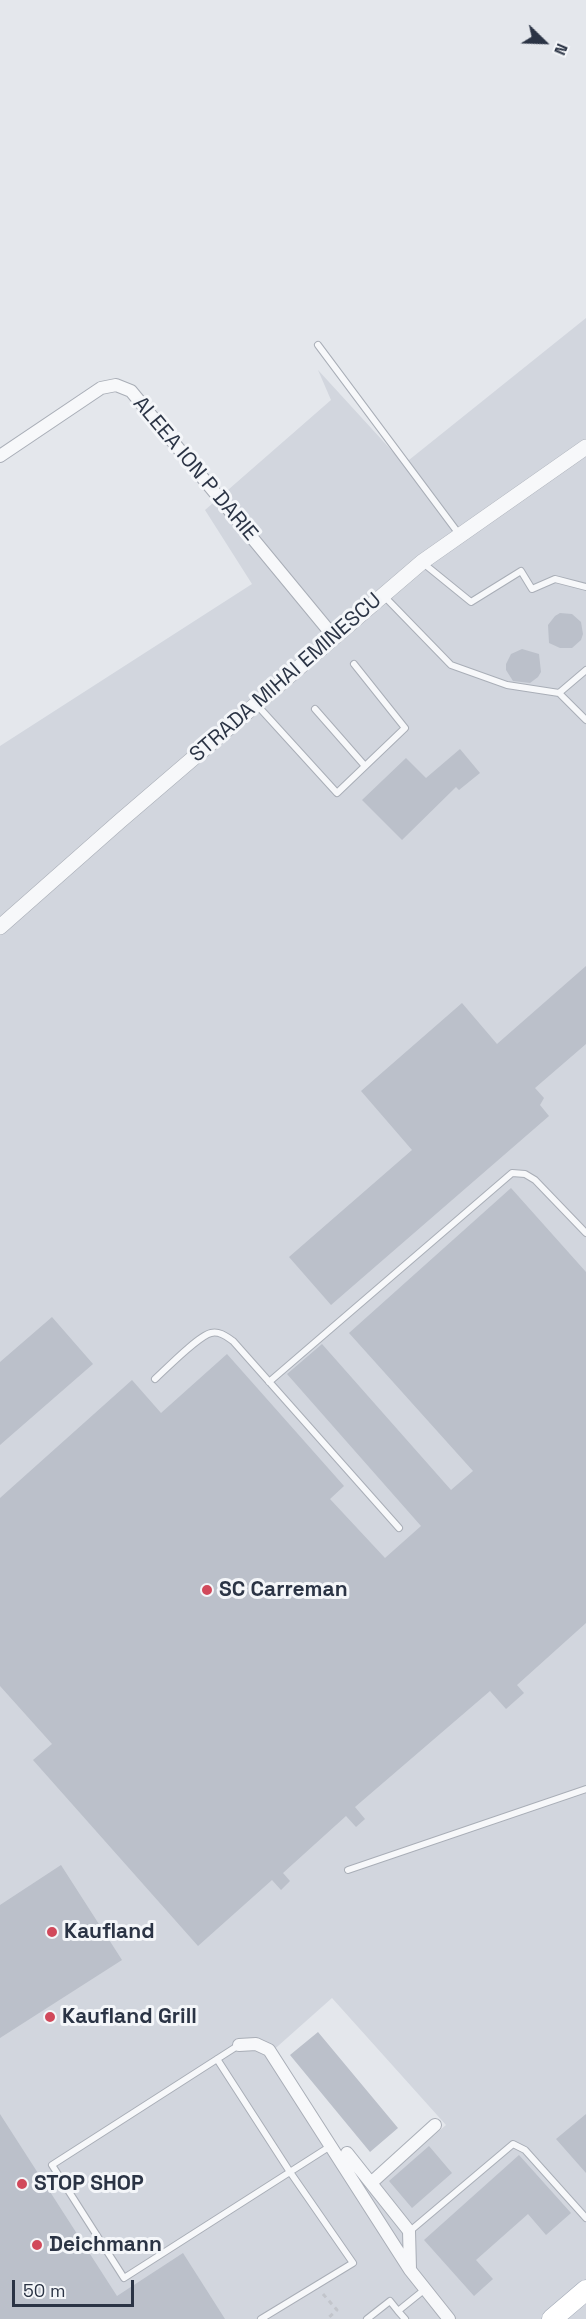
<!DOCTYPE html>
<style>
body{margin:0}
#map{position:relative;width:586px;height:2319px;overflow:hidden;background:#e4e7ec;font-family:"Space Grotesk",sans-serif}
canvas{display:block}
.north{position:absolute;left:514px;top:12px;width:60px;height:60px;-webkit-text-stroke:4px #f4f6f9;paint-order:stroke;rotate:113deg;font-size:16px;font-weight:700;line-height:24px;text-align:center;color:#2b3445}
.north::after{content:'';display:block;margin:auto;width:21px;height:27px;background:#2b3445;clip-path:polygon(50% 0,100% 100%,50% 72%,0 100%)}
.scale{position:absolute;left:12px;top:2280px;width:122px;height:27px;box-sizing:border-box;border:3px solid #2b3445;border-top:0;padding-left:8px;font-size:18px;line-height:21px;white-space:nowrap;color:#2b3445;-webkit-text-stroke:4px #f4f6f9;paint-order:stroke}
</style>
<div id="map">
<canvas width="586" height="2319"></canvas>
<div class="north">N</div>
<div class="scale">50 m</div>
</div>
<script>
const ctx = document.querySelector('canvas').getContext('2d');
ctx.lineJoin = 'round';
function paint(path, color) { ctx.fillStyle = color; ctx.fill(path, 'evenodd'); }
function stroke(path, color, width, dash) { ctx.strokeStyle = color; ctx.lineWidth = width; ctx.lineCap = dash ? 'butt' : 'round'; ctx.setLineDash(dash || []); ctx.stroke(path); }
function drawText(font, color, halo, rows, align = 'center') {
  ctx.font = font + ' "Space Grotesk",sans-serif'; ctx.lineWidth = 6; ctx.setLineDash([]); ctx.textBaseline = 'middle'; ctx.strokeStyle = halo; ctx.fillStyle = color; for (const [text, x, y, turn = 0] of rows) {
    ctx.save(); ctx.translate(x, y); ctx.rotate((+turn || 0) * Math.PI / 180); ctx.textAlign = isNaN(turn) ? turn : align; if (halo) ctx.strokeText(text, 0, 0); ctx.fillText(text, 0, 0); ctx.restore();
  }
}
paint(new Path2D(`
 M586,318V2319H0V746L252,584L205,510L331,400L318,370L404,464ZM332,1998L446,2125L371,2190L269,2054Z`), '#d2d6de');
paint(new Path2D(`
 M560,613L572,614L581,622L583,634L581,640L572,648H560L549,643L548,625L555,616Z
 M522,649L539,654L541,672L538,677L530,683L513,681L506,670V664L511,654Z
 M460,749L480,773L459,790L456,787L402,840L362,800L406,758L426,778Z
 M586,966V1044L535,1088L544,1098L540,1105L549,1116L331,1305L289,1257L412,1150L361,1091L462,1003L497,1044Z
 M511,1188L586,1272V1623L517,1685L524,1693L506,1709L490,1691L355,1807L365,1819L356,1827L346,1816L283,1873L290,1881L281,1890L272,1880L198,1946L33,1760L52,1744L0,1686V1498L132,1380L161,1413L227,1354L344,1486L330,1499L385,1558L421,1526L287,1374L322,1344L451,1490L473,1471L349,1333Z
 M52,1317L93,1364L0,1445V1362Z
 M61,1865L122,1960L0,2038V1905Z
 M318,2032L398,2128L370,2152L290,2055Z
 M0,2114L117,2296L183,2253L225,2319H0Z
 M586,2114V2173L556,2139Z
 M429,2146L452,2173L412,2208L389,2181Z
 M519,2155L571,2213L546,2235L528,2214L476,2260L493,2279L474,2296L424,2240Z`), '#bbc0ca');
const service = new Path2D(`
 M318,345L459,534
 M423,563L471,602L521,571L532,589L555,579L586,587
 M383,595L451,665L507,685L559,693L586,720
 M559,693L586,670
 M256,704L337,793L405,728L354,664
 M315,709L365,766
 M155,1379C166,1369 198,1336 211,1333C220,1331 227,1337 233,1341L399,1528
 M269,1382L512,1173L525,1174L535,1180L586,1233
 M348,1870L586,1789
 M239,2045L52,2165L124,2278L329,2147
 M217,2059L290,2172L353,2263L261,2319
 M410,2231L513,2144L525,2150L586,2218
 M367,2319L390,2301L398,2311
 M405,2319L398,2311L424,2290`);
const minor = new Path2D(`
 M0,456L101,388L116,385L131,391L334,637
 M239,2045L256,2044L269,2050L410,2270L449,2319
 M347,2153L409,2231L410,2269
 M371,2183L435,2125`);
const tertiary = new Path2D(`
 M0,927L120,821L422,562L586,447`);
const primary = new Path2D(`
 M552,2319L586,2290`);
stroke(service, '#a9aeb7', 8);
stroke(minor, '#a9aeb7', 14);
stroke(tertiary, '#a9aeb7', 16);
stroke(primary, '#a3abb8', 21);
stroke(new Path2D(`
 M323,2294L337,2310L327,2319`), '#c2c5cb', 3, [4.5, 4.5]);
stroke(service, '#f7f8fa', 6);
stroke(minor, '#f7f8fa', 12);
stroke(tertiary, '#f7f8fa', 15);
stroke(primary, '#fff', 20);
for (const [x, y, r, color] of [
 [207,1590,6,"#d1495b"],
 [52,1932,6,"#d1495b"],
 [50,2017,6,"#d1495b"],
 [22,2184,6,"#d1495b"],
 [37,2245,6,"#d1495b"]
]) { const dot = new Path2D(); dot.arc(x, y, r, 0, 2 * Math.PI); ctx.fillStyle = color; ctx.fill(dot); stroke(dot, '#f4f6f9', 2); }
drawText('21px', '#2b3445', '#f4f6f9', [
 ["ALEEA ION P DARIE",195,469,50],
 ["STRADA MIHAI EMINESCU",286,678,-41]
]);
drawText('bold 21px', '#2b3445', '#f4f6f9', [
 ["SC Carreman",219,1590],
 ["Kaufland",64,1932],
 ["Kaufland Grill",62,2017],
 ["STOP SHOP",34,2184],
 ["Deichmann",49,2245]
], 'left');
</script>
